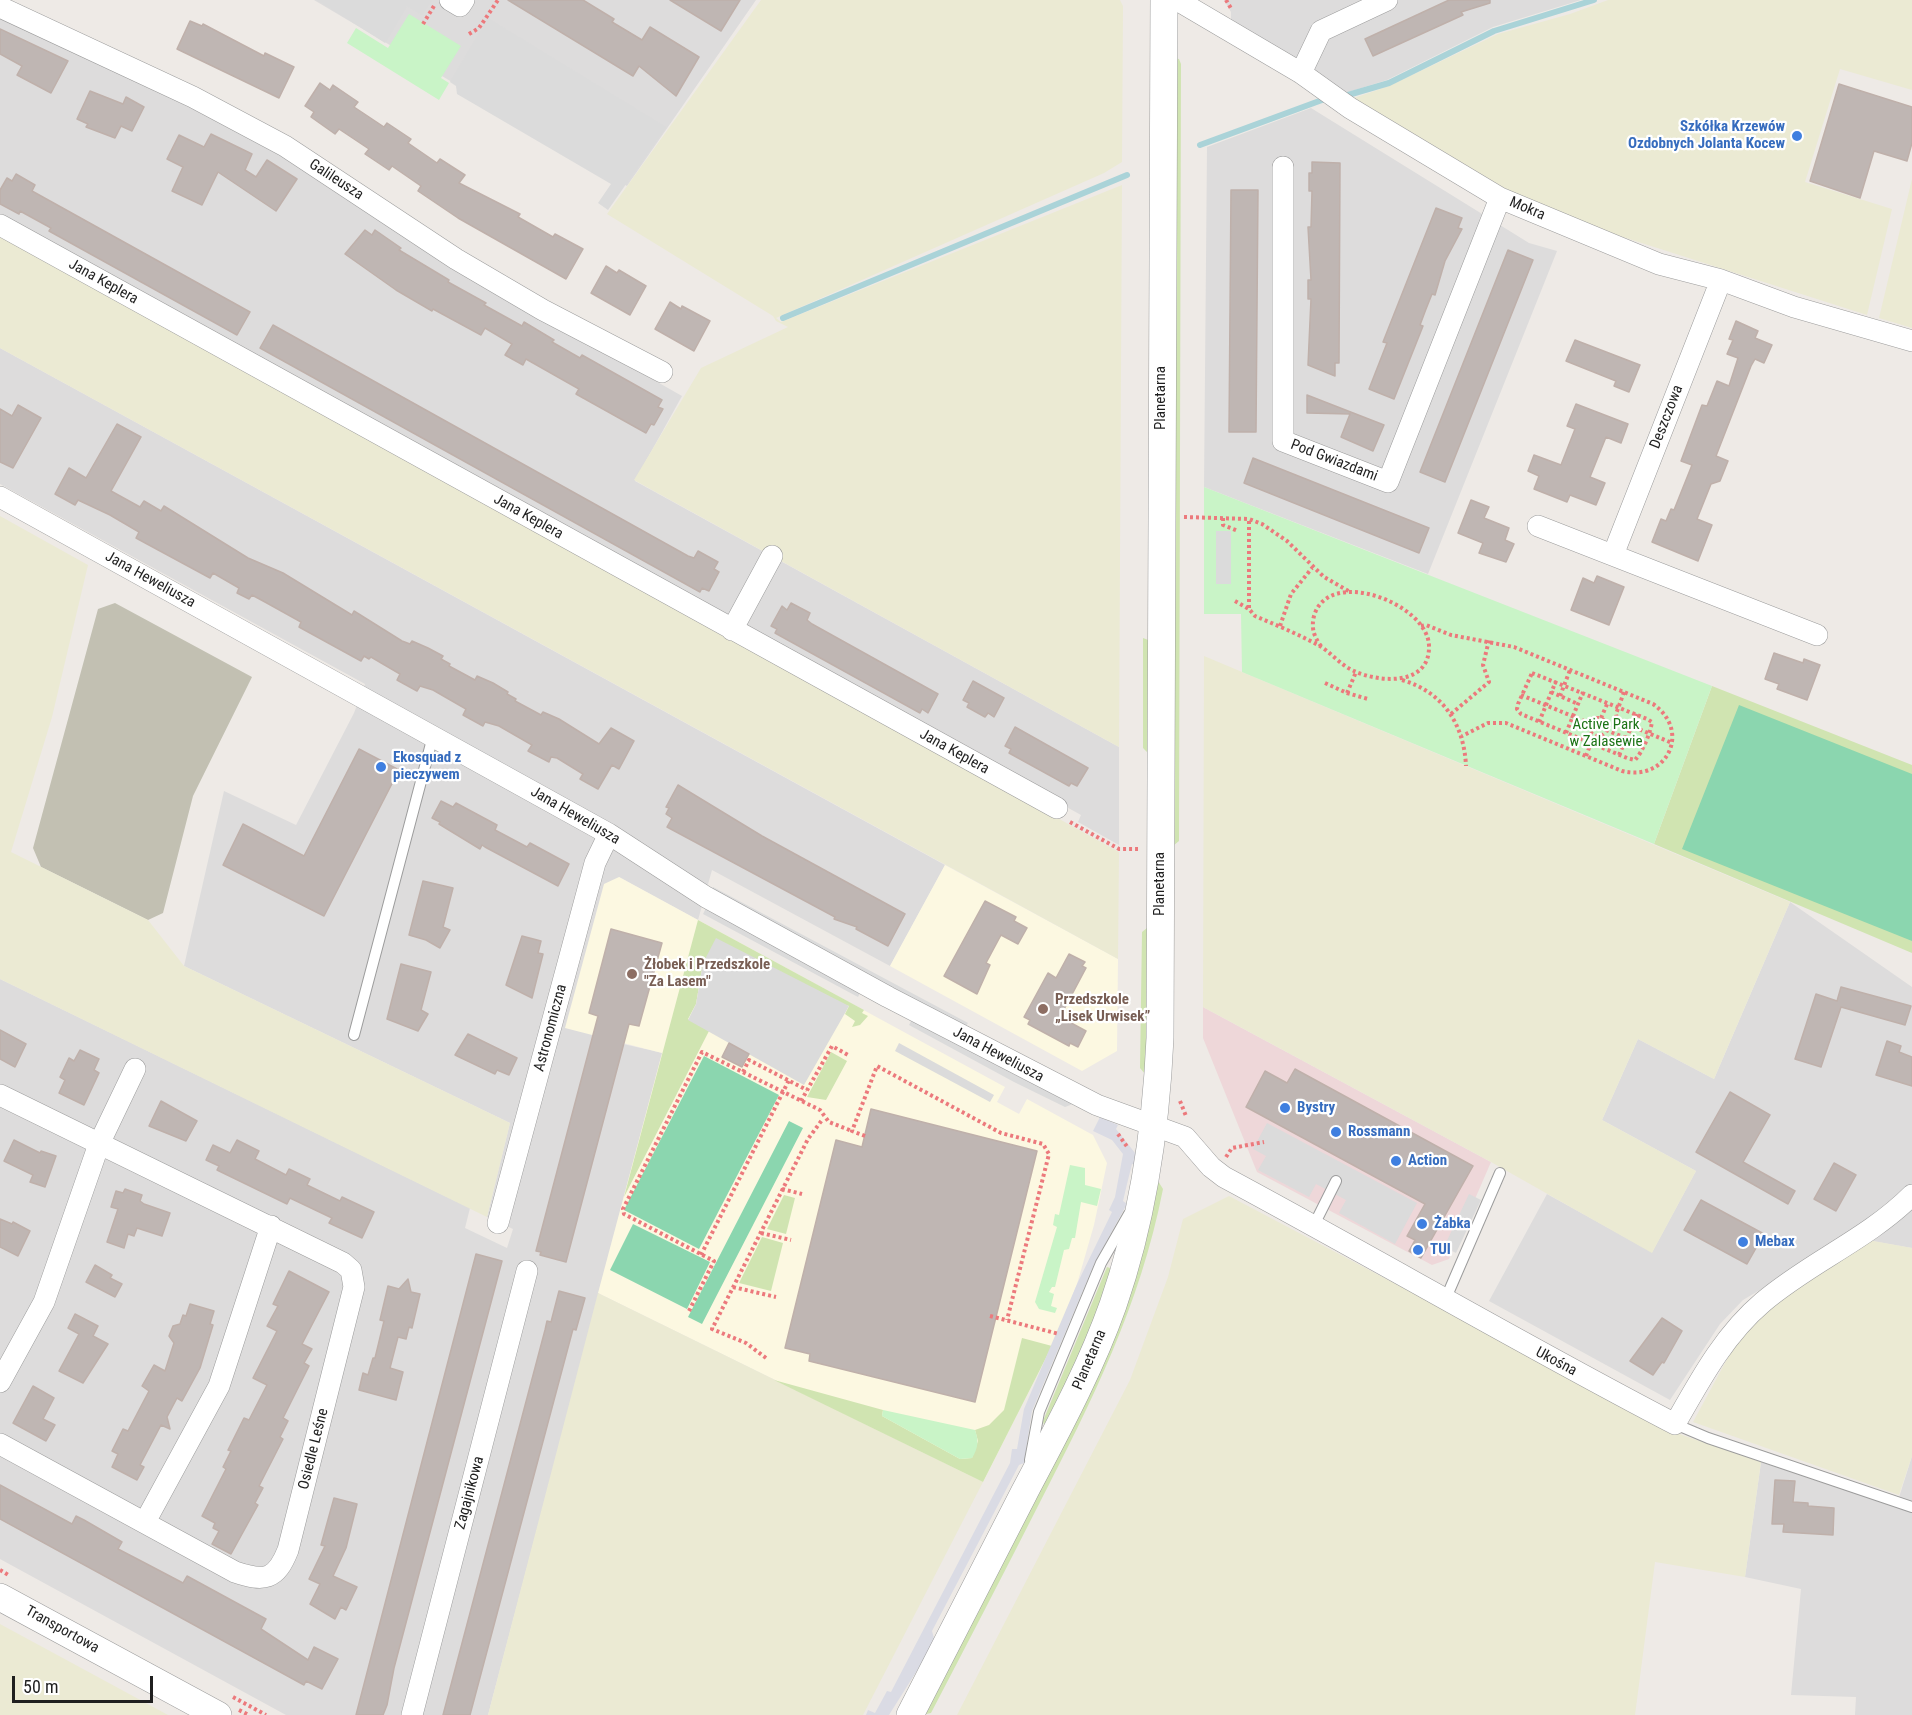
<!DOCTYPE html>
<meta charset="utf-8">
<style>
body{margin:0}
#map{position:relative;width:1912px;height:1715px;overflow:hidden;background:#eeeae6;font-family:"Roboto Condensed",sans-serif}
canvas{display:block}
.scale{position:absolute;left:12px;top:1676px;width:141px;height:27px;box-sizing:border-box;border:3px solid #1f1f1f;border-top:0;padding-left:8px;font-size:18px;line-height:21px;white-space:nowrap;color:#1f1f1f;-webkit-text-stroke:4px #fff;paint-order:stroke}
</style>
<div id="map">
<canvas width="1912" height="1715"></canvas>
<div class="scale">50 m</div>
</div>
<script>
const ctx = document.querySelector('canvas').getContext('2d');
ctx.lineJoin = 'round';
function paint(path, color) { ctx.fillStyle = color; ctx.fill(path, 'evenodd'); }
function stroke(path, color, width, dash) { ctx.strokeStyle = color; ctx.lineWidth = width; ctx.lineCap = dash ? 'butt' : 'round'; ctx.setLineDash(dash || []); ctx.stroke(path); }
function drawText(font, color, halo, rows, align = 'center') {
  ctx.font = font + ' "Roboto Condensed",sans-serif'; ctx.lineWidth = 4.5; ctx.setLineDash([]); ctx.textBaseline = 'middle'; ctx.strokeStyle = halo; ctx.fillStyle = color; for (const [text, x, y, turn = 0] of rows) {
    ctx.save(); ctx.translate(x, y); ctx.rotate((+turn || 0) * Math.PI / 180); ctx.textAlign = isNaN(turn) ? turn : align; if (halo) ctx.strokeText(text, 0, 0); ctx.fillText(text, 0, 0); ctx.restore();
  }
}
paint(new Path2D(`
 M314,0H756L627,186Z
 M1224,0H1581L1493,27L1387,80L1345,93L1231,22V12Z
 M0,14L262,139L414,244L682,396L635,481L1119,747V845L1078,822L1081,815L0,217Z
 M1311,108L1529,243L1557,251L1428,574L1204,487L1207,147Z
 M0,348L945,865L890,966L712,870L698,920L619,877L623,1044L663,1053L488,1715H286L0,1559V979L470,1208L465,1228L507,1248L513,1229L487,1217L510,1123L184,966L224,791L296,825L354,713L365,684L0,484Z
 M1790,902L1912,987V1248L1849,1237L1743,1300L1720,1324L1670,1400L1489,1301L1547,1194L1652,1252L1696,1171L1602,1120L1638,1039L1714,1079Z
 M1912,1456V1715H1855L1856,1697L1791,1695L1801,1589L1745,1577L1761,1462L1896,1507Z`), '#dddcdc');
paint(new Path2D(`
 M1203,1007L1491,1162L1449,1259L1432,1265L1257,1172L1203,1038Z`), '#eed7d9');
paint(new Path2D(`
 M945,865L1118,959L1117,1051L1082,1071L890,966Z
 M619,877L1005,1087L997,1102L1019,1114L1027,1099L1093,1135L1107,1163L1094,1225L1077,1284L1055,1340L983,1482L598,1293L662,1053L565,1028L604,884Z`), '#fcf8e1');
paint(new Path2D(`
 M115,603L252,677L193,796L163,913L148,920L41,867L33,848L98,609Z`), '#c2c0b2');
paint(new Path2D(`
 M761,0H1120L1123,6L1122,162L1104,173L776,318L781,322L1122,185L1119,747L634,480L701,368L788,327L776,321L773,316L607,214Z
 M1608,0H1912V90L1840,69L1805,182L1892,209L1867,315L1579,223L1509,191L1354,98L1389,86L1498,34L1570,14Z
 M1912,179V328L1879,318Z
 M0,234L1119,852L1118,959L0,348Z
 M0,516L88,565L52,717L11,852L148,920L184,966L510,1123L487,1217L0,979Z
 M1204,656L1790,902L1714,1079L1638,1039L1602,1120L1696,1171L1652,1253L1491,1162L1203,1007Z
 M1229,1196L1682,1435L1761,1462L1745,1577L1655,1562L1635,1715H957L1130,1380L1168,1277L1183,1219Z
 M1868,1240L1912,1248V1456L1899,1495L1693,1422L1732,1350L1761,1316L1787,1294Z
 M598,1293L983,1482L863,1715H488Z
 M0,1624L168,1715H0Z`), '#ebead3');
paint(new Path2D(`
 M1173,58L1179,59L1181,64L1179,841L1173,846Z
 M1143,638L1151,641L1148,753L1143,748Z
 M1712,686L1912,765V953L1654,844Z
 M698,920L864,1010L862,1013L868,1016L860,1025L852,1027L855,1021L845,1014L849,1006L703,963L696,1004L688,1019L709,1031L624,1197Z
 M1147,928L1149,1037L1145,1074L1140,1068L1142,932Z
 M831,1052L847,1061L826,1100L807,1097Z
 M1158,1181L1163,1189C1140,1306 1092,1401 1038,1506C1003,1575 967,1644 931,1713L921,1715Z
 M784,1195L795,1198L786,1234L767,1229Z
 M762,1237L783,1243L771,1291L739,1283Z
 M1107,1267L1113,1269L1085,1348L1044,1425L1043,1421Z
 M1022,1338L1052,1346L983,1482L774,1380L883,1410L882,1416L960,1459L972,1458L978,1441L975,1430L989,1425L1004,1410Z`), '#d0e4b1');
paint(new Path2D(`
 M409,14L461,46L441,78L449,83L439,100L347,43L356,28L388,48Z
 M1204,487L1712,686L1654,844L1242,672L1241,614H1204Z
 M1070,1165L1085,1168V1185L1101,1189L1097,1206L1081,1202L1075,1238H1072L1069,1249L1064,1250L1055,1287H1052L1049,1292L1054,1294L1051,1306L1057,1308L1055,1313L1039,1309L1035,1302L1057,1227L1053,1225L1055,1214L1059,1215Z
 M883,1410L975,1430C979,1441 978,1448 972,1458L960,1459L882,1416Z`), '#c9f4c7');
paint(new Path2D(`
 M1739,705L1912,774V941L1682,849Z
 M704,1056L779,1095L699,1249L624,1210Z
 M789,1121L803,1128L702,1324L688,1317Z
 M633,1224L710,1262L687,1309L610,1270Z`), '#8bd6af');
paint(new Path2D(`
 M317,0H432L422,15L407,6L385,43Z
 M488,18L666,127L608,210L598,203L611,184L457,94L456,86L450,82Z
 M1216,531H1231V584H1216Z
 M713,887L968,1023L964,1029L710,892Z
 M706,908L861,991L858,997L703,914Z
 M716,938L849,1006L804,1085L688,1020L696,1004L703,963Z
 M912,1019L1016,1075L1073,1104L1065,1107L1014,1082L909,1025Z
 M899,1043L994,1095L990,1102L895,1051Z
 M1267,1123L1417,1203L1395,1244L1339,1213L1346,1200L1316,1184L1309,1197L1258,1170L1266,1156L1253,1149Z
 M1469,1194L1481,1200L1456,1253L1444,1247Z`), '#dbdbdb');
paint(new Path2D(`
 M1100,1117L1118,1125L1116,1129L1139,1158L1137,1165L1132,1164L1127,1184L1123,1201L1127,1204L1095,1262L1032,1411L1024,1463L1019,1465L932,1631L935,1642L889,1715H866L868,1710L875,1713L887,1691L891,1692L1010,1463L1012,1449H1017L1024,1409L1077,1284L1112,1212L1109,1210L1115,1197L1123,1154L1112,1140L1093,1131Z`), '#dadbe4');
stroke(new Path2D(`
 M1348,95L1389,83L1494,31L1594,0
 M1200,145L1322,100
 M783,318L1127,175`), '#aad3d8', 6);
const building = new Path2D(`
 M508,0H583L614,19L612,22L642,40L650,27L699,57L676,96L639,66L633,76Z
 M670,0H740L721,31Z
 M1449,0H1490V3L1461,12L1463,15L1373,56L1365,39Z
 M190,21L202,26L203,24L264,56L265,53L294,67L279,98L177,49Z
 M0,29L68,61L51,93L17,75L22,66L0,54Z
 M320,83L330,90L333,85L358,102L354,107L384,127L387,123L411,139L408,143L437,163L440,159L465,175L459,183L520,214L518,217L553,237L555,234L583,249L566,279L458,218L418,191L421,186L392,166L389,170L365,154L369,149L339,129L335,134L311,117L314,112L305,106Z
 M1839,84L1912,107V143L1907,161L1874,151L1860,198L1810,181Z
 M90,91L123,104L126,97L144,107L132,131L121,126L115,138L86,127L88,124L77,119Z
 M211,134L252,154L245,170L256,177L267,160L297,179L276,211L218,172L202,205L172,191L183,167L167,159L179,135L204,147Z
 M1312,162L1340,163L1339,363H1335V376L1308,365L1311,299H1308V280H1311L1308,227H1311L1312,191H1309V173H1312Z
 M16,174L35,185L32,191L250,312L237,335L49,231L51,228L20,211L19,214L0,204V190L7,178L12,181Z
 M1231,190H1258L1256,432H1229Z
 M1436,208L1462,218L1458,228L1462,229L1445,261L1435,295L1432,294L1426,309L1420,325L1423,326L1394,399L1369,389L1387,343L1383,342Z
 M365,230L372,235L375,230L401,248L399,250L449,280L448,282L486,303L484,305L522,326L524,322L554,340L552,342L580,358L582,355L662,400L658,407L663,409L654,425L651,424L646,433L576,394L579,389L526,359L523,365L505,355L512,344L485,328L481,335L433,309L432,311L396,290L345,254Z
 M1508,250L1533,260L1445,482L1420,472Z
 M606,266L617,273L619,270L646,286L630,315L591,293Z
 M670,302L681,309L682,306L710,321L694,351L655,329Z
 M1736,321L1758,331L1755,338L1772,345L1764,363L1755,359L1751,366L1716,456L1728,461L1720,481L1711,484L1697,519L1712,525L1698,561L1652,542L1661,519L1666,521L1671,509L1674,510L1692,465L1681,461L1702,405L1707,406L1717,381L1729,386L1738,358L1727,354L1733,340L1729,339Z
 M273,325L688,556L694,558L698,551L718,562L714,569L719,572L709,591L702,588L700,592L260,348Z
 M1575,340L1640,365L1629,392L1614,386L1616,381L1566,361Z
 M1307,395L1384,425L1373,451L1341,437L1350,414L1307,413Z
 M1576,404L1628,424L1621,443L1606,437L1590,477L1605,483L1596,505L1570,495L1567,502L1534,489L1539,476L1528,471L1534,455L1561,465L1575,429L1567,426Z
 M18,405L41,418L13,468L0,462V409L12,416Z
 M117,424L141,437L111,491L140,507L144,501L161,511L164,506L248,558L283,573L352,615L354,611L402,641L410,644L412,641L428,648L443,656L441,659L450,664L449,666L475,680L477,676L493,683L508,692L507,694L516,699L515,701L541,715L543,712L559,719L599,744L611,728L634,741L619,769L612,765L598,789L580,779L583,774L557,758L551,757L549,762L528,751L532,745L499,726L485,722L483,726L463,715L466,709L433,690L420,686L417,691L397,680L400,674L371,657L369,659L364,656L361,661L299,627L301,622L265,602L252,595L249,599L237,593L239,588L213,573L210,578L136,538L139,532L110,515L78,500L75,505L55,494L69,468L86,478Z
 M1253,458L1429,528L1419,553L1244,483Z
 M1471,500L1489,507L1484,518L1509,528L1505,540L1514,544L1506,562L1479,553L1483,543L1458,533Z
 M1597,576L1624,587L1609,625L1571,610L1583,578L1594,583Z
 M791,603L810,613L807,620L812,624L938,694L928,713L922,709L920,713L775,633L777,629L771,626L782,606L787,610Z
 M1774,653L1803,663L1804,659L1820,665L1807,700L1777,689L1779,684L1765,679Z
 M973,681L1004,698L994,717L988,713L985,717L967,707L969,703L963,700Z
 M1015,727L1088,768L1077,786L1071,783L1069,786L1009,753L1011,749L1005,746Z
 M359,749L399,770L324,916L223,865L243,824L304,856Z
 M678,785L762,836L905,914L888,946L856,929L857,927L834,919L835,917L667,827L672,818L666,814L669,808L666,807Z
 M441,801L453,807L456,803L497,825L495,830L527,847L530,843L569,864L558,886L485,847L482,845L480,849L439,824L440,822L432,818Z
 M423,881L453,888L443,927L450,930L440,948L426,940L409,935Z
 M985,901L1016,917L1014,921L1027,928L1018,944L1001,935L986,963L990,965L977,994L944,976Z
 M611,929L662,943L639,1026L629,1024L566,1262L540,1255L541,1252L536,1251L598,1016L589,1013Z
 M522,936L541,941L538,953L543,954L532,998L506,985Z
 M1069,954L1085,962L1082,966L1086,968L1060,1017L1086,1031L1078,1047L1070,1043L1069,1046L1028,1024L1030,1020L1024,1017L1048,973L1056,978Z
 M401,964L431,972L421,1010L428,1014L418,1031L387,1019Z
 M1841,987L1911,1006L1905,1025L1841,1007L1821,1067L1795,1059L1816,994L1837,1001Z
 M0,1030L26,1044L15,1067L0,1059Z
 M468,1034L517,1058L509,1075L497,1070L495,1074L455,1055Z
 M1887,1041L1901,1046L1899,1052L1912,1057V1086L1876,1075Z
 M729,1043L749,1054L742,1067L722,1057Z
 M80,1050L99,1059L94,1070L99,1073L84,1105L59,1093L65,1080L60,1077L69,1058L74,1061Z
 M1295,1069L1473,1166L1421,1258L1409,1251L1415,1240L1407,1236L1425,1204L1246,1107L1265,1071L1287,1083Z
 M1730,1092L1770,1115L1743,1162L1795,1191L1788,1204L1696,1152Z
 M161,1101L197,1121L186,1141L149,1126Z
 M871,1109L1037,1151L975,1402L809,1361L810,1354L785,1348L836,1140L862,1147Z
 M14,1140L40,1153L41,1151L56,1156L45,1187L30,1182L33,1175L4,1161Z
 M237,1140L259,1151L255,1159L286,1175L289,1169L310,1179L307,1185L340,1201L342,1197L374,1212L362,1238L329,1223L332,1218L290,1198L287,1204L217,1170L219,1166L206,1160L213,1145L230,1153Z
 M1834,1163L1856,1175L1836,1211L1814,1199Z
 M125,1189L142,1195L140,1201L144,1204L170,1213L162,1236L137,1228L134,1236L128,1234L124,1248L107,1242L118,1209L111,1207L116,1191L123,1193Z
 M1701,1200L1764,1234L1747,1264L1684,1230Z
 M0,1219L12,1224L13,1222L30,1231L18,1256L0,1247Z
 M476,1254L502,1261L394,1668L387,1705L383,1715H356Z
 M95,1265L112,1275L110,1278L122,1284L115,1297L86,1282Z
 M289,1271L329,1292L302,1344L312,1349L304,1363L309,1366L283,1418L288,1421L280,1437L283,1439L259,1486L263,1488L255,1503L258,1505L231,1554L212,1544L219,1531L213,1528L215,1523L202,1516L226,1469L223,1467L231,1451L228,1450L244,1418L249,1420L267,1385L253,1378L277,1331L267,1326L278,1306L273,1304Z
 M408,1279L411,1292L420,1294L412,1328L409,1327L406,1339L398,1337L390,1368L403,1372L396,1400L359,1390L363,1373L368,1375L373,1358H375L384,1321L380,1320L388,1286L399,1289Z
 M559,1291L585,1298L576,1330L573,1329L470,1715H443L545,1330L547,1321L551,1322Z
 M190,1304L214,1311L210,1324L213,1325L200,1368L182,1401L177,1398L167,1417L170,1429L161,1425L140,1465L144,1467L137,1480L112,1467L118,1454L112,1451L123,1429L128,1431L149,1391L142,1386L154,1365L165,1371L174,1343L169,1336L173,1326L180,1324L183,1315L186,1316Z
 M75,1314L98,1326L93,1336L108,1344L83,1383L59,1371L79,1334L68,1328Z
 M1662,1318L1682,1331L1664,1363L1662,1362L1653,1375L1630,1361Z
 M33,1386L54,1398L43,1419L55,1425L46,1441L13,1423Z
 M1775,1480L1795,1481L1793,1502L1808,1503V1506L1834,1508L1833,1535L1783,1532L1784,1524H1772Z
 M0,1485L72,1524L76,1516L84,1520L122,1542L118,1549L143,1562L183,1583L187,1576L266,1619L261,1629L308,1660L314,1647L338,1659L322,1689L306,1681L304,1685L0,1519Z
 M334,1498L357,1504L346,1548L333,1576L357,1587L346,1610L341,1607L335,1619L310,1604L320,1584L309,1579L325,1546L321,1545Z`);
paint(building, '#bfb6b3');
stroke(building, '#bfb0aa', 1.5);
const service = new Path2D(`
 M354,1035L433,736
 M1314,1225L1336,1181
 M1446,1298L1500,1173
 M1675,1424L1708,1438L1912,1507
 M1030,1460L1039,1412L1101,1263L1129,1214`);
const minor = new Path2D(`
 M450,0L460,6L464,0
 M1177,0L1301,73L1350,108L1500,198L1659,264L1721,280L1794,307L1912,341
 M0,7L193,97L285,146L456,259L543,310L662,372
 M1301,73L1321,31L1387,0
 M1283,167V441L1388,482L1500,198
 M0,225L1057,808
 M0,497L609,834L706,897L888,997L1097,1105L1185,1137L1211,1167L1224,1177C1375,1258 1523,1345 1675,1424C1700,1380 1724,1335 1763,1302C1810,1262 1868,1239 1912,1195
 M1538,526L1817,635
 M1613,555L1721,280
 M732,630L772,556
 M0,1095L343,1263L351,1270L354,1287L288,1550C276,1580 265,1582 235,1572L0,1444
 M498,1223L595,863L609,834
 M0,1382L44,1302L99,1144L135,1069
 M145,1522L219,1386L271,1226
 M412,1715L527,1271`);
const tertiary = new Path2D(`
 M0,1597L218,1715
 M910,1715C948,1641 986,1567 1024,1493C1056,1432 1090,1370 1113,1305C1143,1219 1156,1129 1160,1038L1164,0`);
stroke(service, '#9c9c9c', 12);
stroke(minor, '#9c9c9c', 22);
stroke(tertiary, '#9c9c9c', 28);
stroke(new Path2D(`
 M1226,0L1232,10
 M423,24L434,6
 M469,34L479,28L498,0
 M1184,517L1249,519L1262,524L1287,541L1324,577L1350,592
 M1223,518V525L1238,531
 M1235,601L1249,609L1255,616C1276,625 1298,634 1318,645C1331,652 1340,665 1354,671C1380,683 1430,686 1429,646C1428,603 1328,566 1314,616C1311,628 1314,637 1321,646
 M1249,608V519
 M1280,626L1291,594L1312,568
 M1421,626L1426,625L1451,635L1514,647L1653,704C1692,731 1667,782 1622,771L1506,723H1488L1462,736
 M1532,673L1647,719L1652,722C1650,734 1643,751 1635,760L1627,758L1521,714L1517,709L1518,704Z
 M1402,680C1443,692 1464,724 1466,766
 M1325,683L1347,693L1368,699
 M1551,692L1578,704
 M1624,692L1616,714L1617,720L1672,743
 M1347,693L1356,672
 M1521,695L1589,723
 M1560,696L1570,670
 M1451,714L1489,682L1483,665L1489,640
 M1601,718L1608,702
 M1589 727a9 9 0 1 1 18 0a9 9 0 1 1-18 0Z
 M1539,722L1556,681
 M1606,730L1643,745
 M1566,733L1583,692
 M1619,755L1637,714
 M1586,756L1591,743
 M1070,822L1119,849H1138
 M743,1072L749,1060L807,1090
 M801,1101L832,1046L848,1055
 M1180,1101L1186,1116
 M1118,1134L1128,1148
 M865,1136L852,1131L877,1066L1001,1133L1043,1144L1049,1154L1007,1320
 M1226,1157L1232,1148L1264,1142
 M782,1189L802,1194
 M761,1233L791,1240
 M701,1255L789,1080
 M733,1287L776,1297
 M689,1311L714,1261L624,1214L623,1209L702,1052L820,1110L829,1122L852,1131
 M990,1316L1059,1334
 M766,1358L746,1343L712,1329L808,1139L822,1120
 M0,1570L10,1576
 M233,1697L266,1715
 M239,1710L249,1715`), '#ec797c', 4, [3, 3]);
stroke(service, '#fff', 10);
stroke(minor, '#fff', 21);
stroke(tertiary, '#fff', 27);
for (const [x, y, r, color] of [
 [1797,136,6,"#3f7fe0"],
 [381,767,6,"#3f7fe0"],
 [632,974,6,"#8d6e63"],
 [1043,1009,6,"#8d6e63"],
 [1285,1108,6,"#3f7fe0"],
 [1336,1132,6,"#3f7fe0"],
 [1396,1161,6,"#3f7fe0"],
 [1422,1224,6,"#3f7fe0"],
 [1743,1242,6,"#3f7fe0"],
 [1418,1250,6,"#3f7fe0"]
]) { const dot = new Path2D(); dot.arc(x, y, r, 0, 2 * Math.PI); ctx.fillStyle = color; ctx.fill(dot); stroke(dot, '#fff', 2); }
drawText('bold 15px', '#366cbe', '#fff', [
 ["Szkółka Krzewów",1785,127,"right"],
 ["Ozdobnych Jolanta Kocew",1785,144,"right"],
 ["Ekosquad z",393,758],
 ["pieczywem",393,775],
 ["Bystry",1297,1108],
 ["Rossmann",1348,1132],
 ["Action",1408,1161],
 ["Żabka",1434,1224],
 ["Mebax",1755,1242],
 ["TUI",1430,1250]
], 'left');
drawText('15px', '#1f1f1f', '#fff', [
 ["Galileusza",336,180,33],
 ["Mokra",1527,209,23],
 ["Jana Keplera",103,282,29],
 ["Planetarna",1161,398,-90],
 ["Deszczowa",1667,417,-69],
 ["Pod Gwiazdami",1334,461,21],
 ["Jana Keplera",528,517,29],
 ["Jana Heweliusza",150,580,29],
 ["Jana Keplera",954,752,29],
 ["Jana Heweliusza",575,816,30],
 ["Planetarna",1160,884,-90],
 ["Astronomiczna",551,1028,-75],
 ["Jana Heweliusza",998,1055,28],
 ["Planetarna",1090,1360,-67],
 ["Ukośna",1556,1362,28],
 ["Osiedle Leśne",314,1449,-76],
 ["Zagajnikowa",470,1493,-75],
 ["Transportowa",62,1630,29]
]);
drawText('15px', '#1b7316', '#fff', [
 ["Active Park",1606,725],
 ["w Zalasewie",1606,742]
]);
drawText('bold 15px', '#785e54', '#fff', [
 ["Żłobek i Przedszkole",644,965],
 ["\"Za Lasem\"",644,982],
 ["Przedszkole",1055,1000],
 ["„Lisek Urwisek”",1055,1017]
], 'left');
</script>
